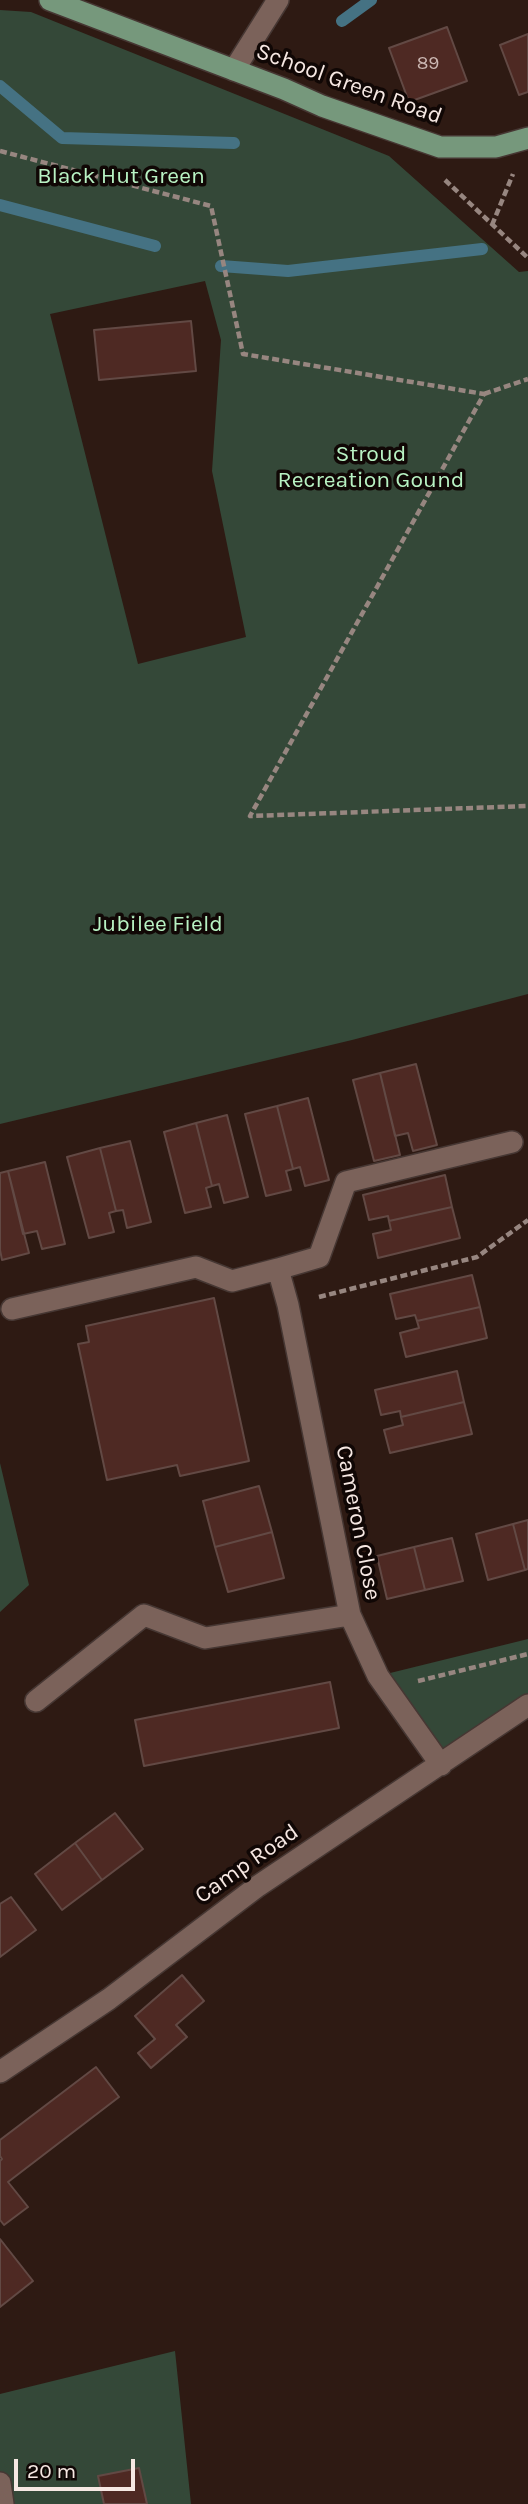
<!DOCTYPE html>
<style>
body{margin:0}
#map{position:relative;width:528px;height:2504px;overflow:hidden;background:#2e1a13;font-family:Karla,sans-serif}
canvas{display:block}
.scale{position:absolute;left:14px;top:2459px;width:121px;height:32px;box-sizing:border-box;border:4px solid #f6e8e3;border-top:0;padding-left:9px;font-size:21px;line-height:24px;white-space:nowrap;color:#f6e8e3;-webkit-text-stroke:5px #100705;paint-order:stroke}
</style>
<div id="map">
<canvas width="528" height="2504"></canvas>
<div class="scale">20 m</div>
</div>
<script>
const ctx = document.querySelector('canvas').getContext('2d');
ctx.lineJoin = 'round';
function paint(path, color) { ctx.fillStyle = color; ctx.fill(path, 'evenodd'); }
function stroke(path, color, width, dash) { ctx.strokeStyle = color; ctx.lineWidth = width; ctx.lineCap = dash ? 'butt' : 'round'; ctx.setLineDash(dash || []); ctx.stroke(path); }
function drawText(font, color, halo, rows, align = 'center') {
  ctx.font = font + ' Karla,sans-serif'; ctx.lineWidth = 7; ctx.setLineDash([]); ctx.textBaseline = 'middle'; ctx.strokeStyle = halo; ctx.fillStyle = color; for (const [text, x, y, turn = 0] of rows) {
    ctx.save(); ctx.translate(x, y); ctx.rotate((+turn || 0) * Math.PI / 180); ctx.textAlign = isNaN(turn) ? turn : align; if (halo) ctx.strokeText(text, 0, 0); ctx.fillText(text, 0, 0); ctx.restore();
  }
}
paint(new Path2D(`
 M0,10L31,12L389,156L519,272L528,271V994L352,1040L0,1124ZM205,281L221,340L212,471L246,637L138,664L50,314Z
 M0,1463L29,1585L0,1612Z
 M528,1639V1705L441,1765L378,1676Z
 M175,2351L191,2504H0V2394Z`), '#344838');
stroke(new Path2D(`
 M342,21L371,0
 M0,86L62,138L234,143
 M0,205L155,246
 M221,266L288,271L482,249`), '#457283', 12);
const building = new Path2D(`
 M447,27L467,81L409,102L389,48Z
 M528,34V92L519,95L500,45Z
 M191,321L196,371L99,380L94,330Z
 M416,1064L437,1145L413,1151L408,1133L395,1136L380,1073Z
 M380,1073L400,1155L374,1161L353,1080Z
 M308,1098L329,1180L305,1186L300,1167L293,1169L277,1106Z
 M277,1106L293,1169L286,1171L291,1190L266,1196L245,1114Z
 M227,1115L248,1197L224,1203L219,1184L212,1186L196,1123Z
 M196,1123L212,1186L206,1188L211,1207L185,1213L164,1132Z
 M130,1141L151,1222L127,1228L123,1210L116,1211L100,1148Z
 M100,1148L116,1211L109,1213L114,1232L89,1238L67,1157Z
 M45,1162L65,1244L42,1249L37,1231L23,1234L8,1171Z
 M8,1171L29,1253L2,1260L0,1250V1173Z
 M445,1175L452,1207L389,1221L388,1216L369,1220L363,1195Z
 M452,1207L460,1238L378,1258L373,1234L391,1230L389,1221Z
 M472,1275L480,1307L417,1321L415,1315L396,1319L390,1294Z
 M214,1298L249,1461L180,1476L177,1465L107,1480L78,1344L89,1342L86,1326Z
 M480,1307L487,1338L406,1357L400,1333L419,1328L417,1321Z
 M457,1371L464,1402L401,1417L400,1411L381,1415L375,1390Z
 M464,1402L472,1434L390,1453L384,1430L403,1425L401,1417Z
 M259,1486L272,1532L215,1547L203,1501Z
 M528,1520V1569L525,1570L513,1524Z
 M513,1524L525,1570L488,1580L476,1534Z
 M272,1532L284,1578L228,1592L215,1547Z
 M452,1538L463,1581L425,1590L414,1547Z
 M414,1547L425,1590L387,1599L377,1556Z
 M330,1682L339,1728L144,1766L135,1720Z
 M115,1813L143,1849L102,1880L75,1843Z
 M75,1843L102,1880L62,1910L35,1874Z
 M11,1897L36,1930L0,1957V1904Z
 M182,1975L204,2001L176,2025L187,2037L151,2068L138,2053L155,2039L135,2016Z
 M96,2067L119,2097L8,2182L28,2207L4,2225L0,2220V2161L2,2159L0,2156V2140Z
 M0,2239L33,2281L0,2307Z
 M139,2468L147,2504H104L98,2476Z`);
paint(building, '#4e2923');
stroke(building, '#624944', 2);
const minor = new Path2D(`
 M234,70L278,0
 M278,1269L319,1257L346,1182L512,1142
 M12,1309L196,1267L232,1281L278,1269L288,1305L350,1615L378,1676L441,1765
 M36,1701L144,1615L205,1638L350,1615
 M0,2072L109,1999L258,1886L528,1705
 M0,2483L3,2504`);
const major = new Path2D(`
 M50,0L284,89L322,106L440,147H496L528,138`);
stroke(minor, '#463733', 24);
stroke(major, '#463733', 24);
stroke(new Path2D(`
 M0,151L211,206L243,354L484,394L250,816L528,806
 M445,180L528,258
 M492,225L513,174
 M484,394L528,379
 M319,1297L477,1257L528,1220
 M418,1681L528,1654`), '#978680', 4.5, [7, 3.5]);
stroke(minor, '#7b625a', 21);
stroke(major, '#76987c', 21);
drawText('19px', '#ccb8b3', null, [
 ["89",428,64]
]);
drawText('23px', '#f6e8e3', '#100705', [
 ["School Green Road",349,84,20],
 ["Cameron Close",358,1523,79],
 ["Camp Road",247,1864,-35]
]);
drawText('23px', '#b8f2c3', '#100705', [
 ["Black Hut Green",121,176],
 ["Stroud",371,454],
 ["Recreation Gound",371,480],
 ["Jubilee Field",158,924]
]);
</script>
